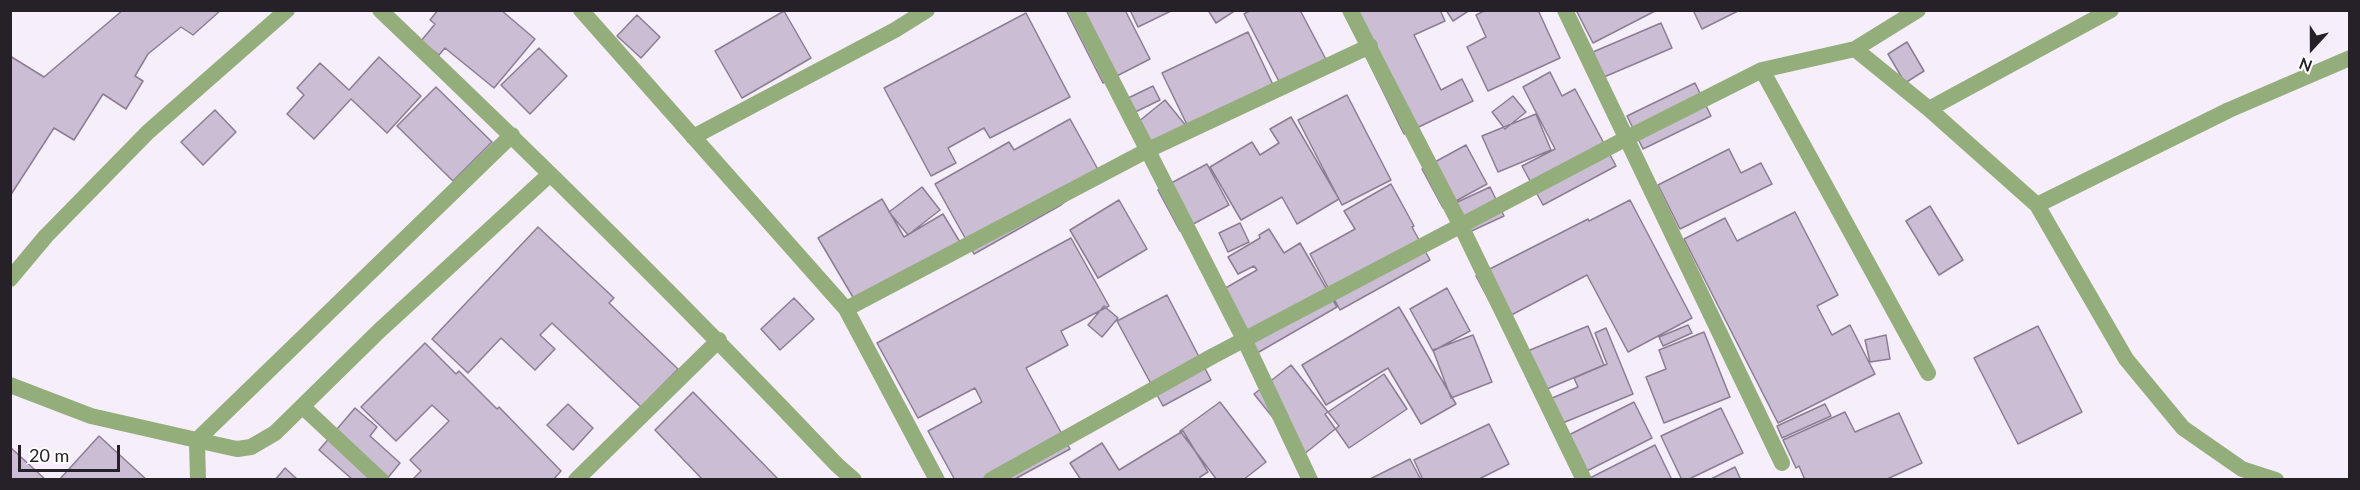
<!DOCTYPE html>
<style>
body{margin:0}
#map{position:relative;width:2360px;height:490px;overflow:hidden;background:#f7eefc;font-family:Lato,sans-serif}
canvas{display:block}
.frame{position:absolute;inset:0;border:12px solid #262029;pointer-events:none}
.north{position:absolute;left:2282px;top:18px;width:60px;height:60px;-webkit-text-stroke:4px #fff;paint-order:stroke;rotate:201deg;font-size:16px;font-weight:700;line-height:24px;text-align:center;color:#262029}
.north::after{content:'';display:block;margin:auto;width:21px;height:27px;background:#262029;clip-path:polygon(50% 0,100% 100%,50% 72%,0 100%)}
.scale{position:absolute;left:18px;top:445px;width:102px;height:27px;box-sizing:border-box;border:3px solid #262029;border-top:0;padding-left:8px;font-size:18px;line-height:21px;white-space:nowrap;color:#262029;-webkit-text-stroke:4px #fff;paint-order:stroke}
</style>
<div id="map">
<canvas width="2360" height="490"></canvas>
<div class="frame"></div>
<div class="north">N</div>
<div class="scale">20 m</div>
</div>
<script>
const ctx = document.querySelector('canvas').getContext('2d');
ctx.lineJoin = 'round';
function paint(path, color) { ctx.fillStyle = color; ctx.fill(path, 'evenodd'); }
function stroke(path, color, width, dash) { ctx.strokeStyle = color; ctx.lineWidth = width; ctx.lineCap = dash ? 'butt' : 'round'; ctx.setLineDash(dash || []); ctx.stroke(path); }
const building = new Path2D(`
 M123,10H221L193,35L181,27L148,54L135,76L143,81L126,109L103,94L74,140L54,128L10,196V56L44,77Z
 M438,10H501L535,39L494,88L445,48L439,55L421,41L435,24L430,20Z
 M1066,10H1125L1150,59L1103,83Z
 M1130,10H1170L1171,11L1138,27Z
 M1208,10H1236L1216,23Z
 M1251,10H1300L1331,69L1285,93L1244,14Z
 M1343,10H1440L1445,21L1414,35L1441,90L1462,79L1473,101L1404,134Z
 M1446,10H1470L1453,21Z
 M1486,10H1538L1560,58L1488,91L1467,47L1486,37L1476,15Z
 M1576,10H1657L1593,43Z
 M1693,10H1740L1702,29Z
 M784,11L811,58L742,98L715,51Z
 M1026,13L1070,97L990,138L984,128L948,148L956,163L931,176L884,88Z
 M637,15L660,37L641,58L617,36Z
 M1661,23L1672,48L1604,77L1593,52Z
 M1248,32L1275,89L1190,131L1162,73Z
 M1907,42L1924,71L1905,83L1888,54Z
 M539,48L567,76L530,114L501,85Z
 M379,57L421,96L387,133L351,99L314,139L287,114L304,95L297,88L320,63L349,90Z
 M1550,72L1562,96L1575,89L1616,166L1543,205L1522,166L1555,149L1523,87Z
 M1695,83L1711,116L1643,149L1627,116Z
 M1153,86L1160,100L1129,115L1122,101Z
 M436,87L492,142L453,181L397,126Z
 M1347,95L1391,180L1342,205L1298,120Z
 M1513,96L1526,112L1505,129L1492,112Z
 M1165,100L1187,127L1153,153L1132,127Z
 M215,110L236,132L203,165L181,142Z
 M1536,114L1551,150L1498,172L1482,136Z
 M1291,117L1339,199L1297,224L1282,197L1241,220L1210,167L1252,142L1260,155L1279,143L1270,129Z
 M1070,119L1101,175L1061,205L974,254L935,184L1009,142L1014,150Z
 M1466,145L1487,184L1443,208L1422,169Z
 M1729,149L1741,173L1761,163L1772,184L1680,229L1658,185Z
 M1207,164L1229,205L1180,231L1158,190Z
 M1391,184L1414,226L1412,227L1430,260L1340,310L1310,254L1355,229L1344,211Z
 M922,187L940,210L908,235L889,212Z
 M1490,187L1504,216L1465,234L1451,205Z
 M882,199L904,237L943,214L963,247L860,309L818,238Z
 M1119,200L1147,249L1098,278L1070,230Z
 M1630,200L1692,318L1628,352L1587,275L1500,321L1476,276L1588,219L1589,221Z
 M1930,206L1963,260L1939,275L1906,221Z
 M1795,212L1838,295L1817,306L1832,335L1850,325L1875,374L1778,423L1684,239L1725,218L1737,241Z
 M1240,223L1249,242L1228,252L1219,233Z
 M538,227L614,298L609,303L678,369L641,407L552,323L540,335L555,349L535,370L501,338L468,373L432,339Z
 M1269,229L1284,253L1300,243L1337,307L1252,356L1215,294L1257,270L1254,266L1238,274L1228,257L1260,238L1259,235Z
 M1071,238L1109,306L1061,331L1068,345L1026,368L1070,449L1013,480H955L928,431L982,402L975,388L918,418L877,343Z
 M1447,288L1470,331L1433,351L1410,309Z
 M1167,295L1211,380L1163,406L1117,321Z
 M794,298L814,319L780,350L761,329Z
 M1104,306L1118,318L1102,337L1088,325Z
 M1399,307L1456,404L1421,424L1388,368L1326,405L1302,365Z
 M1688,325L1692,333L1663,346L1659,337Z
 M1588,326L1604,365L1535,394L1518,355Z
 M2038,326L2082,412L2018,444L1974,358Z
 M1606,328L1633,394L1553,427L1543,402L1578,387L1574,378L1607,364L1595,333Z
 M1704,332L1730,397L1664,423L1646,377L1666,369L1659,350Z
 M1473,335L1492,382L1451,398L1433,350Z
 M1886,335L1890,359L1870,362L1865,340Z
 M425,343L456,374L459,371L497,409L499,407L561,471L553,480H412L421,471L410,460L449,421L432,405L396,441L361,407Z
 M1291,365L1339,426L1303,455L1254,394Z
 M1384,374L1407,409L1349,448L1325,414Z
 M693,392L779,480H703L655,430Z
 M1220,402L1266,462L1243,480H1217L1180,431Z
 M1634,402L1652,438L1579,475L1561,439Z
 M568,404L593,428L573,450L547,425Z
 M1825,404L1831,416L1782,438L1777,426Z
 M355,408L377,427L370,436L400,463L386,480H353L319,450Z
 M1721,408L1743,453L1687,480H1682L1661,436Z
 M1845,412L1855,432L1899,413L1922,463L1885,480H1805L1799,466L1796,468L1783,440Z
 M1489,424L1509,464L1477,480H1423L1414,460Z
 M1183,431L1208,472L1200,477L1201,480H1081L1070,463L1102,443L1119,470Z
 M99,436L147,480H59Z
 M1655,445L1672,480H1586Z
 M10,447L46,480H10Z
 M1410,459L1421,480H1368Z
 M1735,467L1741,480H1709Z
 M285,468L298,480H275Z`);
paint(building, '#cbbdd4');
stroke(building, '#8b7e93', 1.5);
stroke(new Path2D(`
 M380,10C536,158 689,309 837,465L854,480
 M581,10L846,309L937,480
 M1076,10L1244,339L1310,480
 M1350,10L1461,226L1584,480
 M1565,10L1782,463
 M1855,49L1929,109L2037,205L2126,359L2183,428L2242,469L2276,480
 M1762,70L1928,373
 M1929,109L2111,10
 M693,137L895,30L927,10
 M2037,205L2229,110L2350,58
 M846,309L1148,150L1370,46
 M10,385L91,416L223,446L237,449L251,447L275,433L379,331L549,175
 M303,407L381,480
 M198,480L197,440L512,135
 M576,480L719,340
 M991,480L1213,356L1627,138L1762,70L1855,49L1918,10`), '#94ae7b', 16);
stroke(new Path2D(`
 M10,279L46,236L148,132L287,10`), '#94ae7b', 16);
</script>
